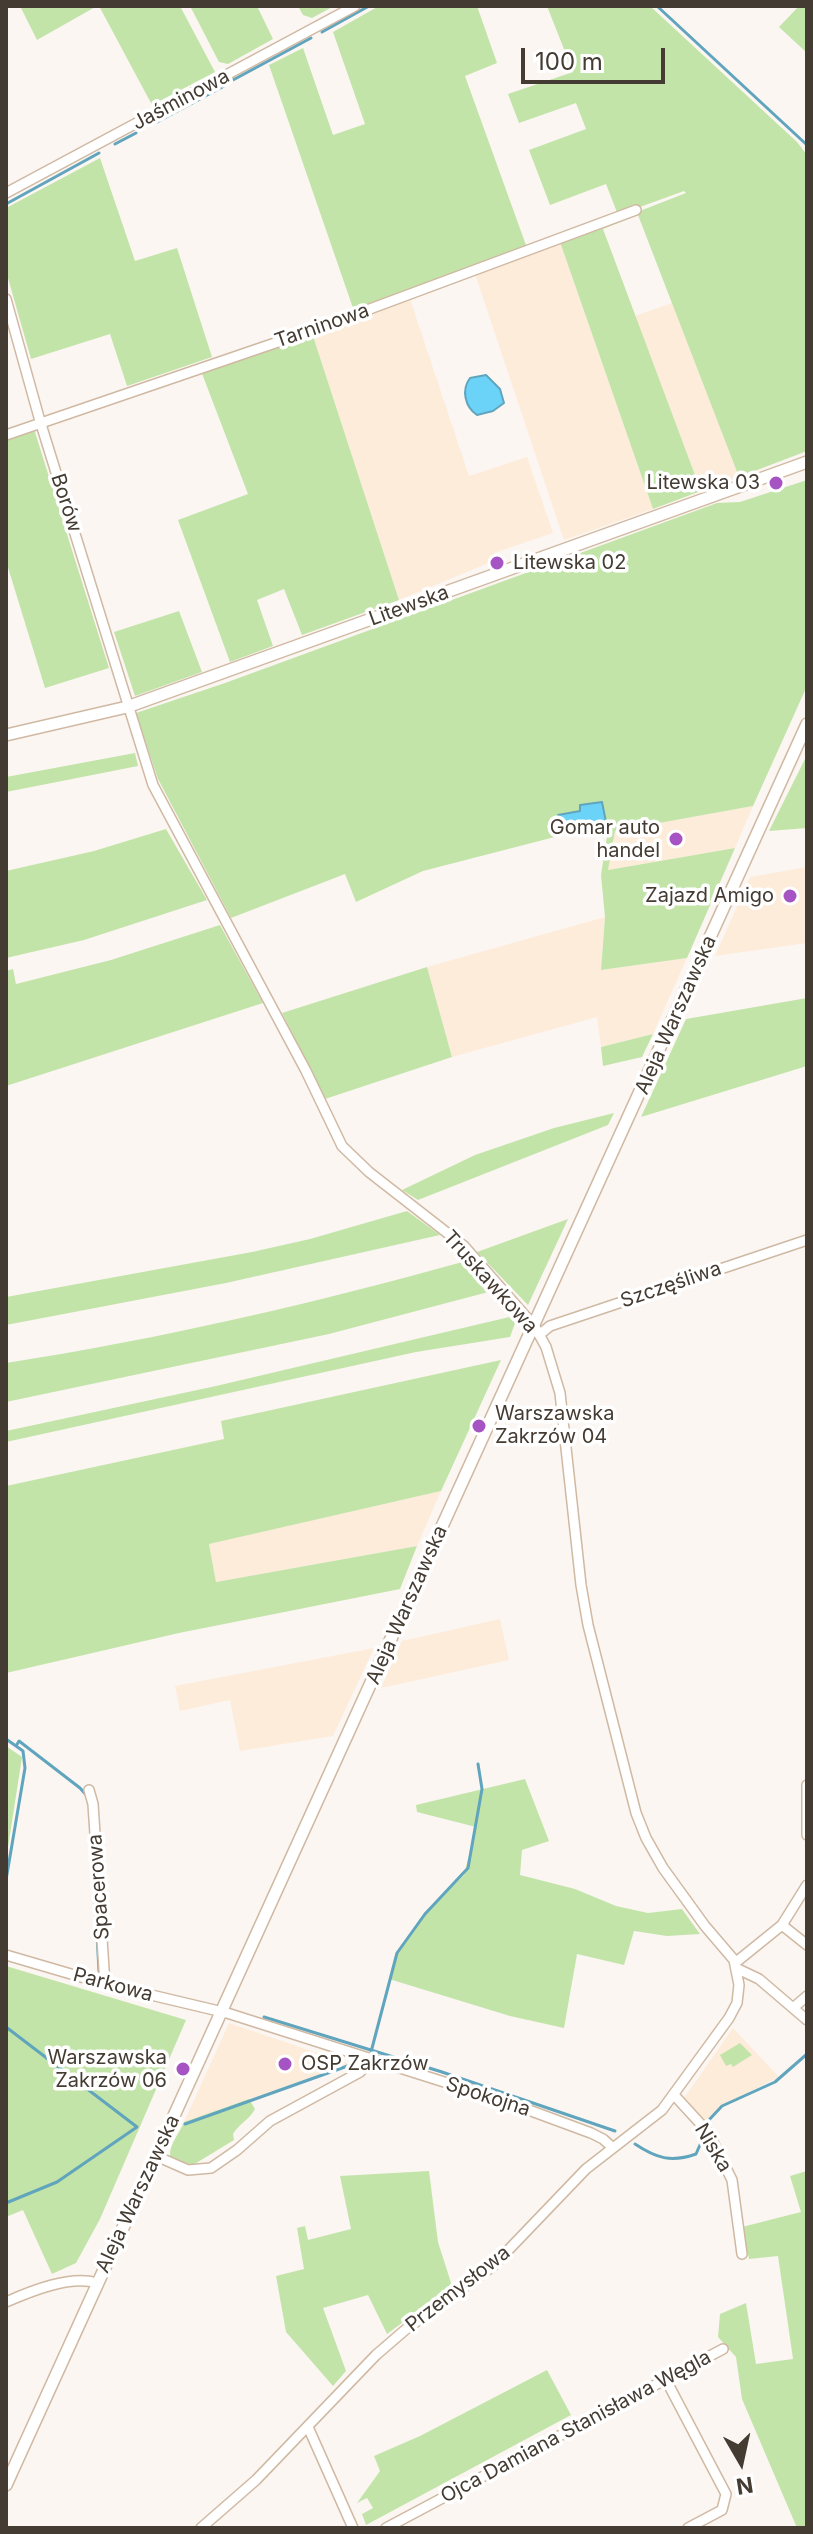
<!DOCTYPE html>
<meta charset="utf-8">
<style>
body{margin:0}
#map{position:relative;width:813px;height:2534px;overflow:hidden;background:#fbf6f2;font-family:Inter,sans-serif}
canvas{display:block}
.frame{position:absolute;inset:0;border:8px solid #443b32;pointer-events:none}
.north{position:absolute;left:701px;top:2422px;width:80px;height:80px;-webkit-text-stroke:6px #fff;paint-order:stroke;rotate:171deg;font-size:22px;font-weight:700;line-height:32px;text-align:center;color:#443b32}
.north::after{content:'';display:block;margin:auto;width:28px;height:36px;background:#443b32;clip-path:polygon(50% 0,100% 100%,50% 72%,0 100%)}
.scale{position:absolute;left:521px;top:48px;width:144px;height:36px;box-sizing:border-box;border:4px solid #443b32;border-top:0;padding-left:10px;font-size:24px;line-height:28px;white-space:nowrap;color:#443b32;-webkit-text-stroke:6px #fff;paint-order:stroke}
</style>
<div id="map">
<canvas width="813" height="2534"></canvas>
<div class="frame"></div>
<div class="north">N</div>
<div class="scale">100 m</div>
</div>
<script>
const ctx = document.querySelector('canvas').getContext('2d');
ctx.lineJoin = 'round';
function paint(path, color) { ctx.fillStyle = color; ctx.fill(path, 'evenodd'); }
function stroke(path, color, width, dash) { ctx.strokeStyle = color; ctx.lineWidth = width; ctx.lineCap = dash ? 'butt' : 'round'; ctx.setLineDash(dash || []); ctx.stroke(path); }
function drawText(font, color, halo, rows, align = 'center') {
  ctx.font = font + ' Inter,sans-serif'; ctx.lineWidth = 7; ctx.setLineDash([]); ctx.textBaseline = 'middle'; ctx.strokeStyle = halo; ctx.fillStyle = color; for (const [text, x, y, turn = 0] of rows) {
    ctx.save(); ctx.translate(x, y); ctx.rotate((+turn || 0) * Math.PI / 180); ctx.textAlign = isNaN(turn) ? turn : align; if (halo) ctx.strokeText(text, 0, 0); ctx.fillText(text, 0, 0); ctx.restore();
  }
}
paint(new Path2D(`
 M560,242L653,509L564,540L475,274Z
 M410,299L469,476L527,457L553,533L494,553L496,560L399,600L312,333Z
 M672,303L739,477L701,491L635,316Z
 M753,806L735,848L607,870L615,831Z
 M807,867V943L715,956L750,877Z
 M605,917L601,970L687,958L653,1034L601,1047L597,1017L452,1057L427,967Z
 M441,1491L417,1546L216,1582L209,1543Z
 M500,1619L509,1660L381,1688L402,1641Z
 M374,1648L333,1736L240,1751L230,1700L180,1711L175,1686Z
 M229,2023L350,2064L184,2122Z
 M733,2028L779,2077L723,2105L705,2122L684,2098Z`), '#feecdb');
paint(new Path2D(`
 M20,6H97L37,40Z
 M99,6H180L215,72L152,105Z
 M190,6H257L273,39L228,64L219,62Z
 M298,6H334L312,18L303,15Z
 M379,6H477L497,63L465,76L527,248L354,311L269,65L303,48L333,135L365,124L333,32Z
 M547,6H650L797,142L807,155V451L739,477L638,215L603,229L701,491L653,509L560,242L686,193L684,191L618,215L606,184L550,205L529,150L586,129L576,103L519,123L508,94L573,72Z
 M799,6H807V53L779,27Z
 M100,158L135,261L177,248L212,357L127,386L110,334L31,359L6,271V208Z
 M312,333L399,600L302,635L284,589L257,600L273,646L230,662L178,520L248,494L201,371Z
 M34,429L109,668L45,688L6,561V439Z
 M807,480V686L753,806L615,831L608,870L735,848L687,958L601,970L605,917L601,875L609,823L423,871L356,902L345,874L231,918L158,779L136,713L225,683L717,503L740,502Z
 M179,611L202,672L135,696L114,632Z
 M135,753L138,766L6,792V777Z
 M805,759L807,828L769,831Z
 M166,829L207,900L84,940L6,958V871L94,851Z
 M220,925L263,1003L6,1086V971L13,969L16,984L111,960Z
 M427,967L452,1057L325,1099L282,1013Z
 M807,998V1066L641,1117L686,1019Z
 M653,1034L642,1057L603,1066L601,1047Z
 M614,1113L608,1125L418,1200L402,1190L475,1155L554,1128Z
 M407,1211L440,1235L226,1283L6,1325V1297L252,1252L310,1239Z
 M568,1219L528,1305L477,1252Z
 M466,1261L496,1290L329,1334L6,1402V1363C161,1339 315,1303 466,1261Z
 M518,1315L510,1337L416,1352L6,1442V1431L216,1386Z
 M501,1360L441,1491L209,1544L216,1582L417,1546L400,1589L179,1633L6,1673V1486L224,1439L221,1421Z
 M6,1746L22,1757L6,1860Z
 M525,1779L549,1841L522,1850L520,1875L575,1889L616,1906L648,1913L682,1909L700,1934L667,1936L634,1931L624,1965L577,1954L564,2028L510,2016L389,1979L395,1957L424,1913L464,1875L476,1827L417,1812L416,1805Z
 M6,1966L186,2020L100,2219L76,2263L52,2274L23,2210L6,2217Z
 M740,2043L752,2055L733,2067L731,2064L726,2066L720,2055Z
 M249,2099L255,2109C250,2119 239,2124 233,2134L234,2140L193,2165L171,2160C167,2146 179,2135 184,2122Z
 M429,2171L438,2242L452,2286L387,2334L368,2295L323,2308L346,2371L333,2386L286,2332L276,2276L304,2269L297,2228L305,2226L308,2240L351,2229L340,2176Z
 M807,2171V2528H797L742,2399L736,2357L718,2337L720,2314L746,2303L756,2364L793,2359L778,2256L749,2259L742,2227L801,2212L790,2176Z
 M547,2370L571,2415L366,2525L362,2514L373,2508L367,2498L357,2503L380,2471L374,2456L420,2436Z`), '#c3e4a9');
const water = new Path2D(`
 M486,375L500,389L504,403L493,411L477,415C465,407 461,390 470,378Z
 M602,802L606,822L562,828L558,815L580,811V805Z`);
paint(water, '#6cd3f8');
stroke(water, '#60a5bd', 2);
stroke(new Path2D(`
 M657,6L807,145
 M322,32L369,6
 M233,80L311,38
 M157,122L226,85
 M115,144L136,133
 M6,204L99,153
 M6,1739L16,1746
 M6,1880L25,1768L23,1751L16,1746L19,1741L80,1788L87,1796
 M97,1935L99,1971
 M264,2017L442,2072L615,2131
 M6,2027L137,2127L57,2182L6,2203
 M371,2052L397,1953L425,1914L468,1868L482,1789L478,1764
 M708,2121L722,2106L775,2082L807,2054
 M185,2124L356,2063
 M635,2144C656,2158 671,2163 696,2154L703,2138`), '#60a5bd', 3);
const minor = new Path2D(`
 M6,193L355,6
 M6,299L40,421L153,785L306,1071L342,1146L369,1172L464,1246L535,1327L546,1347L560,1393L581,1585L588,1625L636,1813L646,1838L663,1868L705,1926L734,1960L739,1985L737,2003L729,2018L662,2110L586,2169L493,2266L405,2330L376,2355L256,2480L201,2528
 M6,435L316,329L636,210
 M539,1335L550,1326L807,1240
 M807,1785V1835
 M89,1790L93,1804L105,1984
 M782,1925L807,1945
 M6,1955L105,1984L227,2013L507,2102L591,2133L603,2139L613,2148
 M735,1963L782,1925L807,1885
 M738,1969L759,1979L807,2020
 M793,2008L807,1996
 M675,2096L708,2132L732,2180L742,2254
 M156,2156L188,2170L211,2168L237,2150L270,2121L360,2072L371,2060
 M6,2302C31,2291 70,2275 97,2283
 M666,2380L726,2494L722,2510L688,2528
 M308,2427L353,2528
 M386,2528L723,2349`);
const tertiary = new Path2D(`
 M6,735L127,707L807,462
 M6,2485L807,724`);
stroke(minor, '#d0b9a3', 12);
stroke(tertiary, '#d0b9a3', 14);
stroke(minor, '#fff', 9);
stroke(tertiary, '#fff', 11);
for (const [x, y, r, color] of [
 [776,483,8,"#a654c4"],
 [497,563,8,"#a654c4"],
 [676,839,8,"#a654c4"],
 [790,896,8,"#a654c4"],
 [479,1426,8,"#a654c4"],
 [285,2064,8,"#a654c4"],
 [183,2069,8,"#a654c4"]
]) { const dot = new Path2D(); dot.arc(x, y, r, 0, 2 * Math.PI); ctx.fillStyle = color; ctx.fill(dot); stroke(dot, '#fff', 3); }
drawText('20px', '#443b32', '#fff', [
 ["Jaśminowa",181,100,-28],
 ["Tarninowa",322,326,-19],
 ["Borów",66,503,72],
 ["Litewska",409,606,-20],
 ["Aleja Warszawska",676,1015,-66],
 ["Truskawkowa",490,1282,48],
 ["Szczęśliwa",671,1285,-19],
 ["Aleja Warszawska",407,1605,-66],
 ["Spacerowa",99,1887,-94],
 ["Parkowa",113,1985,15],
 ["Spokojna",488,2097,18],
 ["Niska",713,2148,59],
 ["Aleja Warszawska",138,2194,-65],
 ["Przemysłowa",458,2289,-38],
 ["Ojca Damiana Stanisława Węgla",576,2427,-28]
]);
drawText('20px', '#443b32', '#fff', [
 ["Litewska 03",760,483],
 ["Litewska 02",513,563,"left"],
 ["Gomar auto",660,828],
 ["handel",660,851],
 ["Zajazd Amigo",774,896],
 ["Warszawska",495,1414,"left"],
 ["Zakrzów 04",495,1437,"left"],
 ["Warszawska",167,2058],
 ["Zakrzów 06",167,2081],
 ["OSP Zakrzów",301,2064,"left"]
], 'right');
</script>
